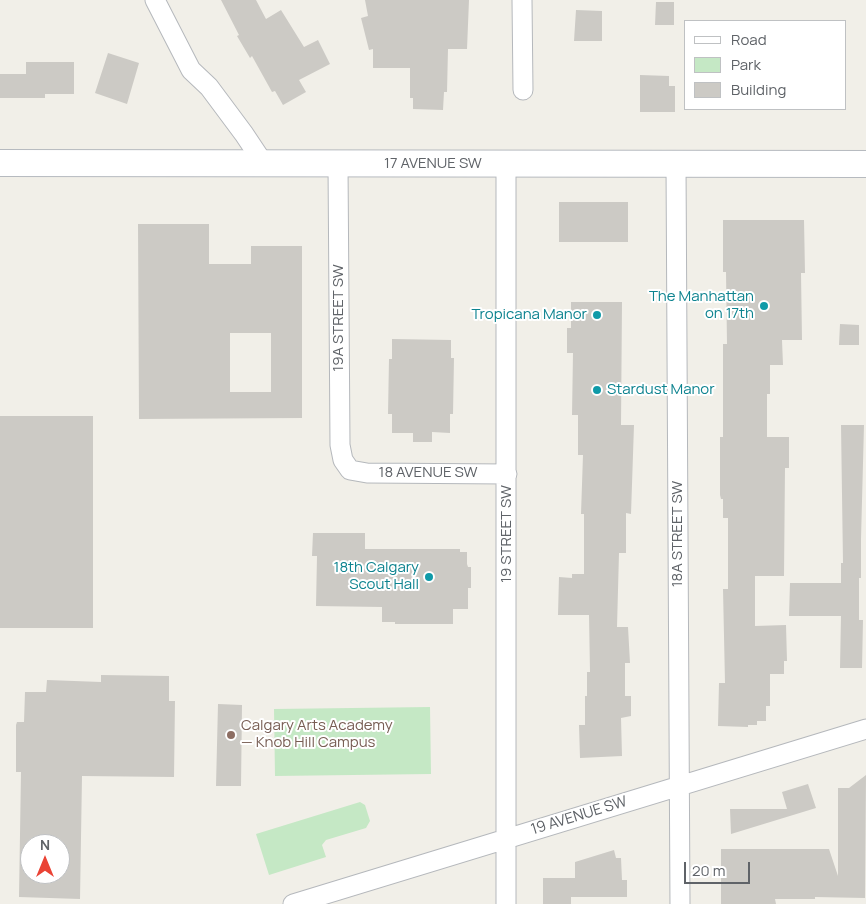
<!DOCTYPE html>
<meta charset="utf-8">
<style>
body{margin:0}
#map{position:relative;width:866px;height:904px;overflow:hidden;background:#f1efe8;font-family:Manrope,sans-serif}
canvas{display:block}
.legend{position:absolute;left:684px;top:20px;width:162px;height:90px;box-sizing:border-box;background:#fff;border:1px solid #bfc1c3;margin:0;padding:6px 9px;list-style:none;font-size:15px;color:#5f6368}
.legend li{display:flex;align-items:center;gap:10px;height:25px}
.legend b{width:25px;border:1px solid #bfc1c3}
.north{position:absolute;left:20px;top:834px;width:50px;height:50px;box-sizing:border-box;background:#fff;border:1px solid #bfc1c3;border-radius:50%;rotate:0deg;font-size:14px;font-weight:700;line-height:20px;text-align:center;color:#5f6368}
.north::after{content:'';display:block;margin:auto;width:18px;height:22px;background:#ea4335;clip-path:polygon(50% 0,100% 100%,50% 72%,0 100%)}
.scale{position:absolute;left:684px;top:862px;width:66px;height:22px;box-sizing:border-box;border:2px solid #5f6368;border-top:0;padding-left:6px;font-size:15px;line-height:18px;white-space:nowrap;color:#5f6368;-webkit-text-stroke:4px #fff;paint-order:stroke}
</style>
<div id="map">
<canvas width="866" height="904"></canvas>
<ul class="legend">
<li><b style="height:6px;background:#fff"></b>Road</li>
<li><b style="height:14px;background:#c5e8c5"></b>Park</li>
<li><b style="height:14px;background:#cccac5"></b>Building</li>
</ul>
<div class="north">N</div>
<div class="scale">20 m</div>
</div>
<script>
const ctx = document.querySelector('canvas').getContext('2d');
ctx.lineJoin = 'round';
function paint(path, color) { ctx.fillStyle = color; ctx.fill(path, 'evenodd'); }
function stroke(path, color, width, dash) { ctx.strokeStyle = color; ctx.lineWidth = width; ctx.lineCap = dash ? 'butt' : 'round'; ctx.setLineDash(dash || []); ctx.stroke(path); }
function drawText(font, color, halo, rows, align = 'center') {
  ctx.font = font + ' Manrope,sans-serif'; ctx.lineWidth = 4; ctx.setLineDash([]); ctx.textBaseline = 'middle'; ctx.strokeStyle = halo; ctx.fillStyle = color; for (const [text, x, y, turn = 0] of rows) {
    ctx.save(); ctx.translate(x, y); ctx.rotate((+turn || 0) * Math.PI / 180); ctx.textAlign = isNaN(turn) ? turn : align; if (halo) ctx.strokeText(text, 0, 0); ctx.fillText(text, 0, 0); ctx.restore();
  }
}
paint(new Path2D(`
 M430,707L431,774L275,776L274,709Z
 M360,802L365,805L370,821L366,828L326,840L322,845L326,857L269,875L256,834Z`), '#c5e8c5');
paint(new Path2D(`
 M221,0H256L266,19L281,10L304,47L318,40L330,64L299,80L306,92L283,105L275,91L272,92L252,56L250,58L237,36L239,35Z
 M365,0H469L467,49H448L447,92H444L443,110L413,109V98H410V68H373V49L369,50L361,18L368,16Z
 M656,2H674V25H655Z
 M576,10L602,11V41H574Z
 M108,53L139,63L127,104L95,93Z
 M26,62H74V94H45V98H0V74H26Z
 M640,75L669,76V86H675V112H640Z
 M559,202H628V242H559Z
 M723,220H804L805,273H801L802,340H782L783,365H770V394H767V437H789V468H785L784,576H755V626L786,625L787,661H784V674H770V706H766V721H757V725H748V727L718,726L719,683H725L723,589H728V518H723V499H721L720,495V437H723V344H727L726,272H723Z
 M138,224H209V264H251V246H302V418L139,419ZM230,333H271V392H230Z
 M571,302H622L621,425H634L631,514L626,513V553H619L617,627H628L630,663H625V696H631V716L621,718L622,756L580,758L579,725H585V696H587V672H590L589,615H558L559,577L572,578V574H584V514H581L583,455H578V415H572L573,353H567V328H571Z
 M840,324L859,325V345H839Z
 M392,339L451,340V358H454L453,414H450V433L432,432V442H413V433H392V414H388L389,359H392Z
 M0,416H93V628H0Z
 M841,425H864L861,539V578H859V620H863L862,668H840L841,616H789L790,583H841V563H843Z
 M313,533H365V549H460V552H467V564L468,567H471V588H468V609H453V624H395V622H382V607L316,606L317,556H312Z
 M101,675L169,676V701H175L174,777L82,776L80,899L19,897L21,772H16V725L17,722H24L25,692H46L47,680L101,682ZM30,844H60V874H30Z
 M218,704L242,705L241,786H216Z
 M866,775L865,898L815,897V899H775L776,904H721V849H829L838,876V788H849Z
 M808,784L816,808L731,834L730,809H787L782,792Z
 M614,850L616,858H621L622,880H627V897H571V904H543V878H575V862Z`), '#cccac5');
const minor = new Path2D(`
 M155,0L191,70L209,87L244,134L264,164
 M522,0L523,90
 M338,164L340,445L343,460L350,470L367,473L507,474
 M676,164L680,904
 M293,904L866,729
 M506,904V164`);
const secondary = new Path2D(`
 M0,163L866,164`);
stroke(minor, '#b5b8bc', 21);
stroke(secondary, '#b6babf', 28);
stroke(minor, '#fff', 19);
stroke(secondary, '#fff', 26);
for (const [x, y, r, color] of [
 [764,306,5,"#0f9aa8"],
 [597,315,5,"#0f9aa8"],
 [597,390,5,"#0f9aa8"],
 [429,577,5,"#0f9aa8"],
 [231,735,5,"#8d6e63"]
]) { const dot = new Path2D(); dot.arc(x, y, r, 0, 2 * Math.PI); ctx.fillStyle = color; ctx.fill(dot); stroke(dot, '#fff', 2); }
drawText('15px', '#5f6368', '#fff', [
 ["17 AVENUE SW",433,164],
 ["19A STREET SW",339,318,-90],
 ["18 AVENUE SW",428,473],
 ["19 STREET SW",507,534,-90],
 ["18A STREET SW",678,534,-90],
 ["19 AVENUE SW",579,816,-17]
]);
drawText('15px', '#0d838f', '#fff', [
 ["The Manhattan",754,297],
 ["on 17th",754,314],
 ["Tropicana Manor",587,315],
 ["Stardust Manor",607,390,"left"],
 ["18th Calgary",419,568],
 ["Scout Hall",419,585]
], 'right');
drawText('15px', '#785e54', '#fff', [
 ["Calgary Arts Academy",241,726],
 ["— Knob Hill Campus",241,743]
], 'left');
</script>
